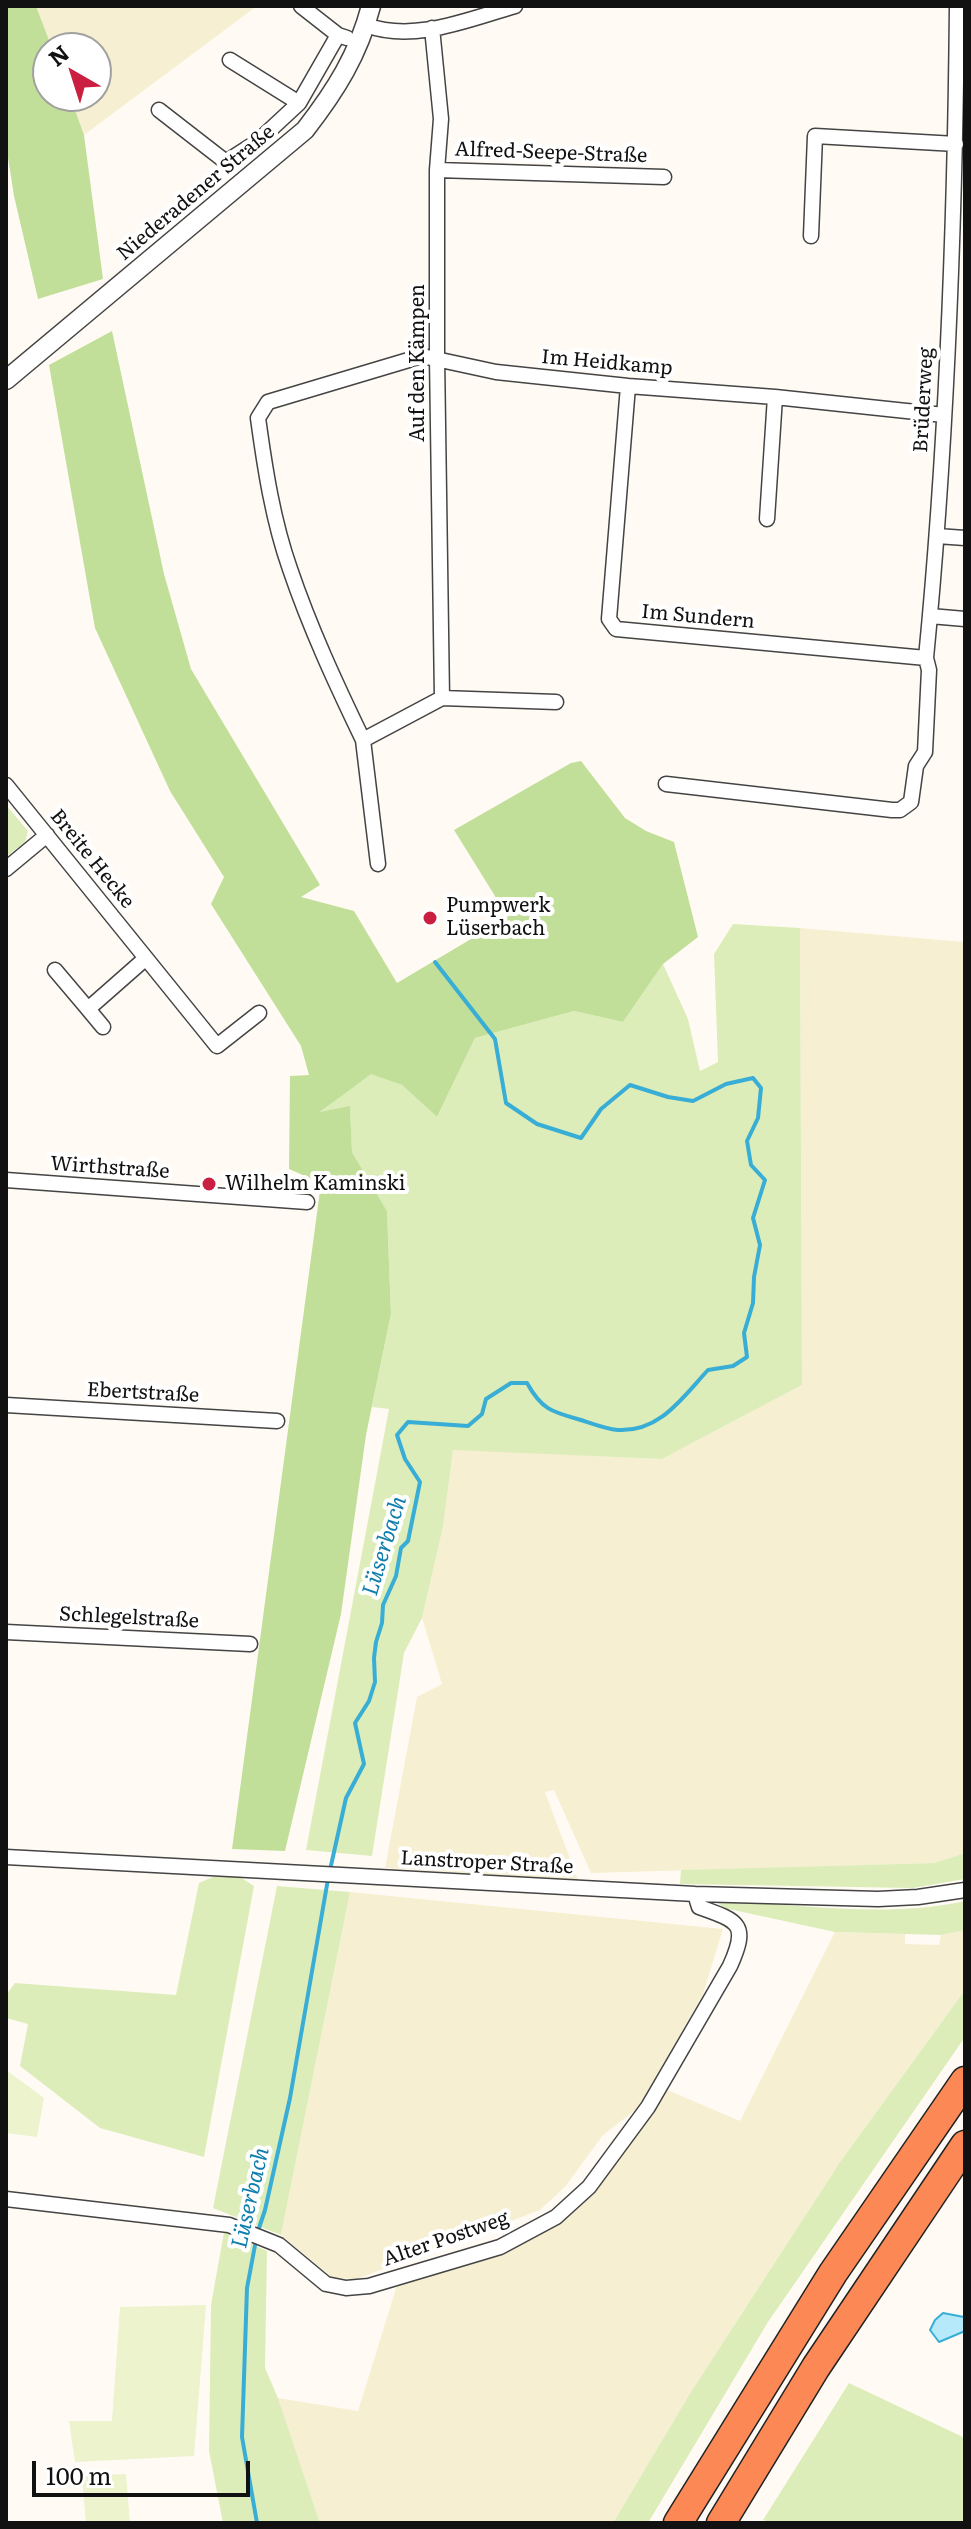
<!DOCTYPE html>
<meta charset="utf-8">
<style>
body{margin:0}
#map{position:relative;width:971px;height:2529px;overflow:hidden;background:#fffbf4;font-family:Literata,serif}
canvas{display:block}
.frame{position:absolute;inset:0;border:8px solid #111;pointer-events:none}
.north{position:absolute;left:32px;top:32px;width:80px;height:80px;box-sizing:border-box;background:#fff;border:2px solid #a0a0a0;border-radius:50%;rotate:321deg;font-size:22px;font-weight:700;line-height:32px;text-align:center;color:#111}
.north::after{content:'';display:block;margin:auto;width:28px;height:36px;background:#ca1f40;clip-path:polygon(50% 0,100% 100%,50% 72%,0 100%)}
.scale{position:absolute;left:32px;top:2461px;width:218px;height:36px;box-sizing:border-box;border:4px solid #111;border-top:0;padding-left:10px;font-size:24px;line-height:28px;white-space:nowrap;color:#111;-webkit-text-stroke:6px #fff;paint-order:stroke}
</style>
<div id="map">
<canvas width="971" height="2529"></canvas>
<div class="frame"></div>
<div class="north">N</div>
<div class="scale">100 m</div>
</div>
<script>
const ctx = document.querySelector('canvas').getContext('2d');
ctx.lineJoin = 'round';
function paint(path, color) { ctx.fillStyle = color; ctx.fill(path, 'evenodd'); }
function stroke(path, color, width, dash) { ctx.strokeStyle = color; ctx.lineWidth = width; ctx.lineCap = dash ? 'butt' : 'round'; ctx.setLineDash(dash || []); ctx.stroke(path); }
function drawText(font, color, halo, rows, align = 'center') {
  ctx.font = font + ' Literata,serif'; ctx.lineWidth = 8; ctx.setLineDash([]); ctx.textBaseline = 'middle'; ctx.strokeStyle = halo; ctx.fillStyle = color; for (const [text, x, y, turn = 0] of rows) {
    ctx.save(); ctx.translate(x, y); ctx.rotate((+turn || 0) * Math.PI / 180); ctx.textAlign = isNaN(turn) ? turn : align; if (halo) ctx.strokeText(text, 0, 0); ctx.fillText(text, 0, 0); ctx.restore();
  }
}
paint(new Path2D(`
 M36,6H257L84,135L70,96H96V48H52Z
 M800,928L965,942V1853L934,1863L591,1873L554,1790L545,1792L578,1880L385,1868L417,1697L442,1684L422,1618L443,1527L453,1449L662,1459L802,1385Z
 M350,1892L723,1929L703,1994L638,2108L603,2135L565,2187L540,2210L357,2279L333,2278L281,2235Z
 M965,1930V1990L840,2162L689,2395L613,2523H320L278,2398L358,2411L398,2282L475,2263L544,2232L585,2200L665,2089L740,2121L835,1932L905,1934V1944L939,1945L941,1935Z`), '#f7efd2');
paint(new Path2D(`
 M6,805L28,831L25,842L6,857Z
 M733,924L800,928L802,1385L662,1459L453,1450L443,1527L422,1618L404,1653L372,1856L306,1850L389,1409L372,1407L391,1314L387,1211L352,1152L350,1107L318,1114L370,1073L402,1085L437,1117L475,1038L574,1011L623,1022L663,964L688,1019L700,1071L718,1062L714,954Z
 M965,1853V1879L913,1888L680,1884L681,1870L934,1863Z
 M229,1870L254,1886L204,2157L100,2128L20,2066L28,2024L6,2018V1995L15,1983L176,1995L199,1883Z
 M277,1886L350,1892L281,2235L213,2208Z
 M727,1901C805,1905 888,1918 965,1901V1930L941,1935L835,1932L724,1908L718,1903Z
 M965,1990V2037L768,2322L648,2523H613L689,2395L840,2162Z
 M224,2232L267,2251L265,2368L278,2398L320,2523H223L209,2451L211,2305Z
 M849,2383L965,2438V2523H774L763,2520Z`), '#dcedba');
paint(new Path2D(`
 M6,6H36L52,48H48V96H70L84,135L103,279L38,299L14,196L6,145Z
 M112,331L164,574L191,669L320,885L301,897L354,911L397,983L508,917L454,830L571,763L581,761L625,818L646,831L674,842L698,937L663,964L623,1022L574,1011L475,1038L437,1117L402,1085L371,1074L320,1112L350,1106L352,1152L387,1211L391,1314L366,1435L341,1614L285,1851L232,1849L321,1183L289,1169L290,1076L309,1075L301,1046L211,904L224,877L170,791L95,628L49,365Z`), '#c2df99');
paint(new Path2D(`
 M6,2070L44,2098L37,2137L6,2133Z
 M206,2305L194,2456L75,2462L69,2421H112L120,2307Z
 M126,2474L130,2523H86L82,2476Z`), '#ecf3cd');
const water = new Path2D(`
 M943,2313L964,2317L965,2331L939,2342L930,2330L935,2320Z`);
paint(water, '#b6eafa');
stroke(water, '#38add5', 2);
stroke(new Path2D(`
 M330,1870L346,1798L364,1764L355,1723L369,1701L375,1682L374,1658L376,1642L382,1623L383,1605L396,1576L401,1548L408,1541L420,1482L405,1459L397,1435L408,1422L468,1426L482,1414L486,1399L511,1383H527C542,1410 552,1412 581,1420C593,1424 606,1429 618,1430C660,1432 682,1398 708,1370L733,1366L747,1357L744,1333L753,1303L754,1277L760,1245L753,1218L765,1180L751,1165L747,1141L758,1118L761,1088L753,1078L726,1084L693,1101L668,1097L630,1085L601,1109L581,1138L537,1124L506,1103L495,1039L435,962
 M258,2231L265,2210L290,2098L328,1879
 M256,2240L247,2288L242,2437L257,2523`), '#38add5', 4);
const minor = new Path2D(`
 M301,6L338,35L347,38
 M366,25C414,43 469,19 515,6
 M432,28L441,119L437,170V357L442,698
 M230,60L299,103L338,35
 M159,110L226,162L257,142L299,103
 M437,170L664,177
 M811,236L815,136L956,144
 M628,386L609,619L616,629L926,658
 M767,519L775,397
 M937,536L965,538
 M930,616L965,619
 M363,740C336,684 310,628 290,569C273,521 265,469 258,418L268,402L422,356L496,372L628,386L775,397L944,415
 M666,784L892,810H900L911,802L916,766L925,752L929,670L926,658C947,442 955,224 957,6
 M6,785L217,1046L259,1013
 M378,864L363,740L442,698L556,702
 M6,869L47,835
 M55,970L88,1009
 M103,1027L88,1009L146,958
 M6,1180L307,1202
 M6,1405L277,1421
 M6,1632L250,1644
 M6,1857L695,1894L878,1899L918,1897L965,1890
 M6,2199L229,2225L279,2245L326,2284L346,2288L369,2286L500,2247L556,2217L589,2187L648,2107L730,1966C749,1924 739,1921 699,1907L695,1894`);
const tertiary = new Path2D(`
 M6,380L305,130C336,90 358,55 371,6`);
const motorway = new Path2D(`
 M678,2523L833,2273L965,2081
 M721,2523L816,2367L965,2145`);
stroke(minor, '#444', 17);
stroke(tertiary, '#444', 21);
stroke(motorway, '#222', 31);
stroke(minor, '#fff', 14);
stroke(tertiary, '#fff', 18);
stroke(motorway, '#fc8955', 28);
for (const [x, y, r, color] of [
 [430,918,8,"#ca1f40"],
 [209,1184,8,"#ca1f40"]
]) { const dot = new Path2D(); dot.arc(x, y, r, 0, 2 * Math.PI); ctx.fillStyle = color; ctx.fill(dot); stroke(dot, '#fff', 3); }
drawText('20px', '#111', '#fff', [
 ["Alfred-Seepe-Straße",551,153,2],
 ["Niederadener Straße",196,193,-40],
 ["Auf den Kämpen",418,363,-90],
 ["Im Heidkamp",607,363,5],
 ["Brüderweg",924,400,-87],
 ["Im Sundern",698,617,5],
 ["Breite Hecke",92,859,51],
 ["Wirthstraße",110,1168,4],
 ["Ebertstraße",143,1393,3],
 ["Schlegelstraße",129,1618,3],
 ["Lanstroper Straße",487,1863,3],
 ["Alter Postweg",446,2239,-19]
]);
drawText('20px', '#111', '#fff', [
 ["Pumpwerk",446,906],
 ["Lüserbach",446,929],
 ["Wilhelm Kaminski",225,1184]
], 'left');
drawText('italic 22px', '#107eac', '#fff', [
 ["Lüserbach",385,1546,-73],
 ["Lüserbach",251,2198,-77]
]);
</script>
